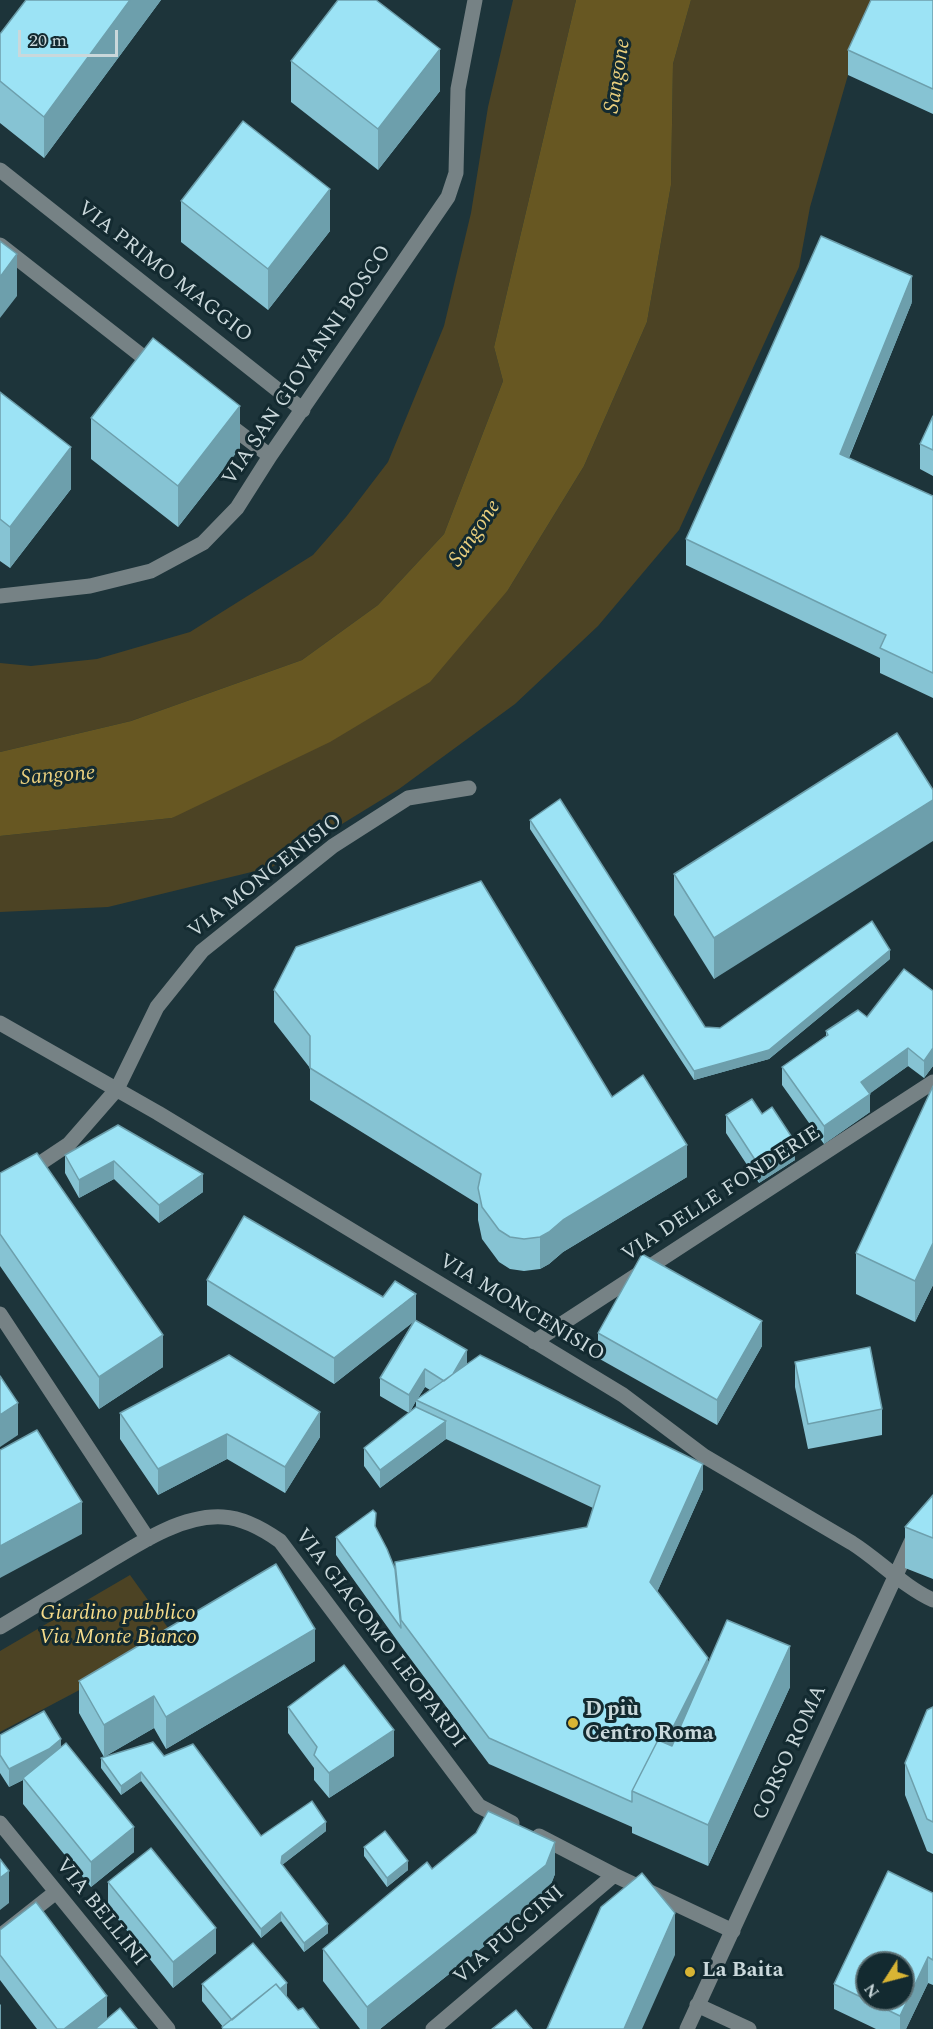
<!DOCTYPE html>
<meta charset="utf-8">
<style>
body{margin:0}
#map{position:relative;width:933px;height:2029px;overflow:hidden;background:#1d343a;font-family:Spectral,serif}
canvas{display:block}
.north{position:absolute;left:855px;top:1951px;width:60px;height:60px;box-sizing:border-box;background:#132a30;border:2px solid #5c7074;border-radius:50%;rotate:234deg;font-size:16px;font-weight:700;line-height:24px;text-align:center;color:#cad8db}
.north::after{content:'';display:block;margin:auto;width:21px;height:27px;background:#d8b434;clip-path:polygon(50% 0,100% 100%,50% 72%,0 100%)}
.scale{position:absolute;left:18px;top:30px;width:100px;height:27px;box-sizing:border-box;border:3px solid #cad8db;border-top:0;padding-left:8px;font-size:18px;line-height:21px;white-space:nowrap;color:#cad8db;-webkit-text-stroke:4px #132a30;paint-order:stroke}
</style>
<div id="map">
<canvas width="933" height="2029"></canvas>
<div class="north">N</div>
<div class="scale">20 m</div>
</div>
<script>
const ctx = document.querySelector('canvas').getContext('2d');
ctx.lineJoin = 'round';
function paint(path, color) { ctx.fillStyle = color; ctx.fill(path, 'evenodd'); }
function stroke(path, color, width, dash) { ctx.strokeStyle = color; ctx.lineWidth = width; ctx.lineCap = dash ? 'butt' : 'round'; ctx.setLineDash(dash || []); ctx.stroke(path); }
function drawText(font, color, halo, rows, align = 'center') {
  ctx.font = font + ' Spectral,serif'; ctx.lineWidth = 6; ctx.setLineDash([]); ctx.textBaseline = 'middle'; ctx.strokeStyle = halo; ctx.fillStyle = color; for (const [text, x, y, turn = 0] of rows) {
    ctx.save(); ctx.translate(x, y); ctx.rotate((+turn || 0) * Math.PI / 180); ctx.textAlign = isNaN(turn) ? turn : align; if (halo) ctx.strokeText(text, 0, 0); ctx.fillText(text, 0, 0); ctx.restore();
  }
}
paint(new Path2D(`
 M513,0H576L494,347L503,381L444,534L378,605L302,660L131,721L0,752V663L31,666L97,659L190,632L313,555L346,517L388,462L444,326L471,213L488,107Z
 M691,0H882L848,75L810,207L799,267L679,530L598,626L515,704L399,789L272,867L108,907L0,912V836L172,818L508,590L584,466L647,322L671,185L673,64Z
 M130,1575L176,1639L0,1732V1651Z`), '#4c4324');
paint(new Path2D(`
 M576,0H691L673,64L671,185L647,322L584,466L508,590L430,682L330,742L172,818L0,836V752L131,721L302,660L378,605L444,534L503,381L494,347Z`), '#675722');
stroke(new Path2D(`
 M0,170L303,410
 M0,245L156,367
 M224,421L270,456
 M0,596L90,586L151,571L203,543L237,508L270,456L448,197L456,173L458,89L475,0
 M0,1023L158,1113L623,1395L704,1456L852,1543C879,1560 904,1587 933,1600
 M0,1190L69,1144L117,1089L157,1007L202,951L333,846L408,798L469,788
 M0,1314L148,1539
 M534,1342L933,1082
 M0,1627C30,1609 60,1591 90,1573C128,1551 177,1514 223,1517C244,1518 263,1529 280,1541L479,1806L512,1823
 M0,1823L168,2029
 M539,1836L614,1875L733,1931
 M0,1936L56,1892
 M697,2005L749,2029
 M433,2029L614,1875
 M687,2029L913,1538`), '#768285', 15);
paint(new Path2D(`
 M161,0L44,158L0,123V34Z
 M933,0V114L848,75V50Z
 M291,61L440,91L378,170L291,102Z
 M181,201L330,231L268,310L181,242Z
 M912,302L849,458L933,496V698L880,673V658L686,565V539Z
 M0,392L71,489L10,568L0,561Z
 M933,416V476L920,469V444Z
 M91,418L240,448L178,527L91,459Z
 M933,790L714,979L674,915V874Z
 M530,820L705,1027L720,1028L890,959L769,1059L694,1080L530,829Z
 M274,990L612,1097L687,1177L563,1252L549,1264L540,1269L524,1271L510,1269L499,1262L482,1239L478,1220V1204L310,1100V1068L274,1022Z
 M933,991V1066L924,1078L908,1066L870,1093V1112L824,1144L782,1085V1067L826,1036V1031L867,1017Z
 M933,1086V1285L915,1322L856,1294V1253Z
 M762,1114L795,1160L759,1183L726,1133V1115Z
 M118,1125L203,1192L159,1223L114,1179L79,1198L65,1173V1155Z
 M0,1173L163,1367L99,1409L0,1266Z
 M207,1280L416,1320L467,1364L703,1489L657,1592L708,1665L790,1687L708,1866L632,1833V1827L489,1764L401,1646L336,1555V1537L376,1528L395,1569V1562L587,1527L593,1508L446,1439L380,1488L364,1466V1448L409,1413L380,1396V1378L413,1322L334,1384L207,1305ZM425,1387L430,1390L418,1398ZM416,1401V1407L410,1412Z
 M598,1333L762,1346L717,1425L598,1358Z
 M795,1362L882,1409V1435L808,1449L795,1387Z
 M120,1413L320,1437L285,1493L227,1459L158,1495L120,1439Z
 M933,1495V1579L905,1568V1527Z
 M315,1661L166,1749L154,1728L104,1757L79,1713V1681Z
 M288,1707L394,1756L329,1798L314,1780V1768L288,1733Z
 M933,1707V1854L927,1851L905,1795V1763Z
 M0,1735L61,1747L134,1852L91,1887L23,1804V1780L9,1787L0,1773Z
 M164,1756L261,1836L326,1831L282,1865L328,1933L304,1952L281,1921L261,1938L141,1781L121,1795L101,1768V1758Z
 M364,1847L408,1870L387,1887L364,1856Z
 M432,1869L555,1874L546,1897L380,2029H360L323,1981V1949Z
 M108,1882L216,1953L173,1988L108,1907Z
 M933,1893V1985L928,1983L906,2029H876L834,2009V1984Z
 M0,1930L107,2019L137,2029H37L0,1980Z
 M202,1984L287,1997L298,2010L319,2029H222L223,2027L202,2001Z`), '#86c3d3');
paint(new Path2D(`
 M130,0H161L44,158V117Z
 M440,49V91L378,170V129Z
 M330,189V231L268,310V269Z
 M17,254V296L0,318V277Z
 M912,276V302L840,479V454Z
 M240,406V448L178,527V486Z
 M71,447V489L10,568V527Z
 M933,800V841L714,979V938Z
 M890,950V959L769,1059L694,1080V1071Z
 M908,1048V1066L861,1100V1082Z
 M933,1048V1066L924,1078V1061Z
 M870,1094V1112L824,1144V1126Z
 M795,1142V1160L759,1183V1166Z
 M687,1145V1177L563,1252L549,1264L540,1269V1237L563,1220Z
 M114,1161V1179L79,1198V1180Z
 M203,1174V1192L159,1223V1205Z
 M933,1243V1285L915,1322V1281Z
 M416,1294V1320L334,1384V1358Z
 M762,1321V1346L717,1425V1400Z
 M163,1335V1367L99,1409V1377Z
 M467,1350V1368L448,1383Z
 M425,1369V1387L417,1400H416V1401L409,1413V1395Z
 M18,1403V1435L0,1447V1415Z
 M320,1412V1437L285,1493V1467Z
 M446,1421V1439L380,1488V1470Z
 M227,1434V1459L158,1495V1469Z
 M703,1464V1489L650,1608V1582Z
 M82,1502V1534L0,1578V1546Z
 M315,1629V1661L166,1749V1717Z
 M790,1646V1687L708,1866V1825Z
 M708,1658V1683L650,1799L639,1794Z
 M154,1696V1728L104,1757V1725Z
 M394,1730V1756L329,1798V1773Z
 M61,1739V1757L49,1767L9,1787V1769Z
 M141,1772V1781L121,1795V1786Z
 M326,1822V1831L282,1865L281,1863L282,1856Z
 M134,1827V1852L91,1887V1862Z
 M555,1842V1874L546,1897L380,2029H367V2007Z
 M408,1861V1870L387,1887V1878Z
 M9,1871V1903L0,1910V1878Z
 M281,1912V1921L261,1938V1929Z
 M675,1913V1955L642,2029H624Z
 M328,1924V1933L304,1952V1943Z
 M216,1928V1953L173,1988V1962Z
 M928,1957V1983L906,2029H900V2016Z
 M287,1983V2001L235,2024Z
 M107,1996V2022L98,2029H64Z
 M1,2004V2029H0V2005Z`), '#6d9fac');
const building = new Path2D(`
 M26,0H130L44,117L0,81V34Z
 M338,0H376L440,49L378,129L291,61Z
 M871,0H933V89L848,50Z
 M243,121L330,189L268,269L181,201Z
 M821,236L912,276L840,454L933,496V673L880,648L886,635L686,539Z
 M0,241L17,254L0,277Z
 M153,338L240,406L178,486L91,418Z
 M0,392L71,447L10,527L0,519Z
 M933,416V450L920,444Z
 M897,733L933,790V800L714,938L674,874Z
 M560,799L705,1027L720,1028L872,921L890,950L769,1050L694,1071L530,820Z
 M481,881L612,1097L643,1075L687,1145L563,1220L549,1232L540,1237L524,1239L510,1237L499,1230L482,1207L478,1188L481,1174L310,1068V1036L274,990L296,947Z
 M904,969L933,991V1048L924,1061L908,1048L861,1082L870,1094L824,1126L782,1067L828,1035L826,1031L858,1010L867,1017Z
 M933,1086V1243L915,1281L856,1253Z
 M752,1099L762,1114L772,1107L795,1142L759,1166L726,1115Z
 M118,1125L203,1174L159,1205L114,1161L79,1180L65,1155Z
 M37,1153L163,1335L99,1377L0,1234V1173Z
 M244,1216L383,1297L395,1281L416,1294L334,1358L207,1280Z
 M642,1254L762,1321L717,1400L598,1333Z
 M415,1320L467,1350L453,1374L444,1381L425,1369L409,1395L380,1378Z
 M870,1347L882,1409L808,1424L795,1362Z
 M229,1355L320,1412L285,1467L227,1434L158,1469L120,1413Z
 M480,1355L703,1464L650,1582L708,1658L665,1743L658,1740L632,1791V1802L489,1738L401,1620L395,1562L587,1527L600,1486L416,1400Z
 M0,1376L18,1403L0,1415Z
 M416,1407L446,1421L380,1470L364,1448Z
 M37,1430L82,1502L0,1546V1450Z
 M933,1495V1538L905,1527Z
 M373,1510L376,1513L375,1526L387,1549L395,1569L401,1628L336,1537Z
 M276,1564L315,1629L166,1717L154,1696L104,1725L79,1681Z
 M727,1620L790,1646L708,1825L632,1791L658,1740L672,1746Z
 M344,1665L394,1730L329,1773L314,1755L317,1747L288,1707Z
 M933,1707V1822L927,1819L905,1763L927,1710Z
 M44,1711L61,1739L49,1749L9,1769L0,1755V1735Z
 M153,1742L164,1756L193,1744L261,1836L312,1801L326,1822L282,1856L281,1863L328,1924L304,1943L281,1912L261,1929L141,1772L121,1786L101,1758Z
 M66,1743L134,1827L91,1862L23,1778Z
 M488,1811L555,1842L546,1865L367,2007L323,1949L427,1862L432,1869L476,1833Z
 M385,1831L408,1861L387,1878L364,1847Z
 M151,1848L216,1928L173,1962L108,1882Z
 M0,1859L9,1871L0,1878Z
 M888,1871L933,1893V1960L928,1957L900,2016L834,1984ZM867,1963H903V1999H867Z
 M642,1873L675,1913L624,2029H547L601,1907Z
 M36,1902L107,1996L64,2029H57L0,1955V1930Z
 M253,1943L287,1983L280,1989L276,1984L232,2020L202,1984Z
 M276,1984L298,2010L303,2008L319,2029H223L222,2027Z
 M120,2008L137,2029H95Z
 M516,2010L532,2029H492Z`);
paint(building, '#9ce3f5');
stroke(building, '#6d9fac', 1.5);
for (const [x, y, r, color] of [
 [573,1723,6,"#d8b434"],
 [690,1972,6,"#d8b434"]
]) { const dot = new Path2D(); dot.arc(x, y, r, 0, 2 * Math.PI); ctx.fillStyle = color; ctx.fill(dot); stroke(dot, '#132a30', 2); }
drawText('21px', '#cad8db', '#132a30', [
 ["VIA PRIMO MAGGIO",164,273,38],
 ["VIA SAN GIOVANNI BOSCO",308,366,-56],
 ["VIA MONCENISIO",266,877,-38],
 ["VIA DELLE FONDERIE",722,1195,-33],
 ["VIA MONCENISIO",521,1309,31],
 ["VIA GIACOMO LEOPARDI",379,1639,53],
 ["CORSO ROMA",791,1753,-65],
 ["VIA BELLINI",100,1913,51],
 ["VIA PUCCINI",510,1936,-41]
]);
drawText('italic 21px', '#f5db8a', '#132a30', [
 ["Giardino pubblico",118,1615],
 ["Via Monte Bianco",118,1639]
]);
drawText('bold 21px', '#cad8db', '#132a30', [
 ["D più",585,1711],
 ["Centro Roma",585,1735],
 ["La Baita",702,1972]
], 'left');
drawText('italic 22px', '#e8ce7d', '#132a30', [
 ["Sangone",619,76,-81],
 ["Sangone",476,534,-56],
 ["Sangone",58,777,-4]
]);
</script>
